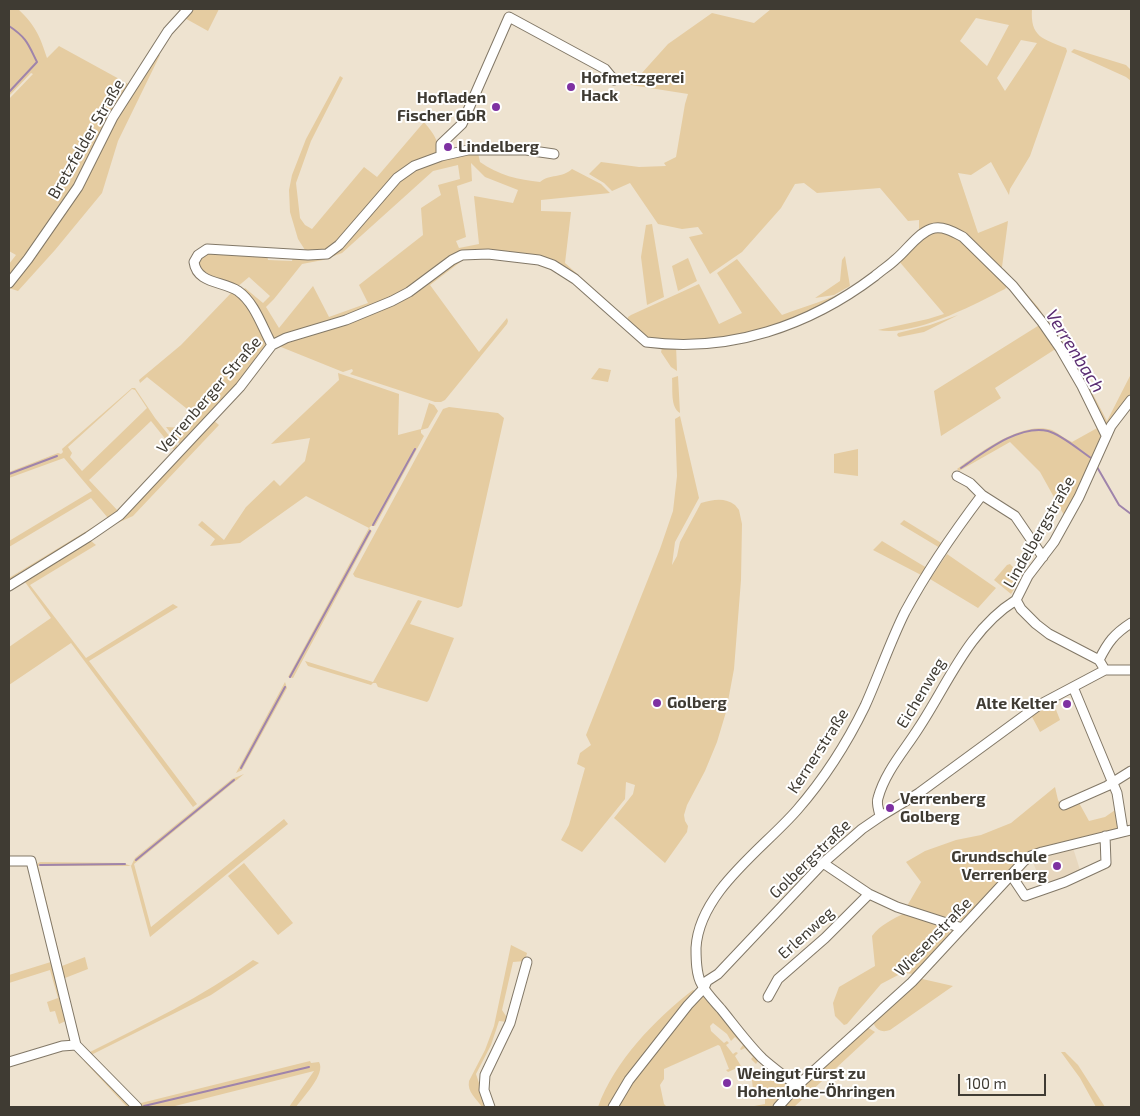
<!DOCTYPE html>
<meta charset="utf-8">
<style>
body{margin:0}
#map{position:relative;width:1140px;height:1116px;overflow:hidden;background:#eee3d0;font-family:"Exo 2",sans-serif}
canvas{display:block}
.frame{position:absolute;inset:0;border:10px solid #3f3b33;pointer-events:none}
.scale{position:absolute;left:958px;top:1074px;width:88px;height:22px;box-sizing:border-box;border:2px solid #3f3b33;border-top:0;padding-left:6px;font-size:15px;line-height:18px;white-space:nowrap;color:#3f3b33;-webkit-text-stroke:4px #fff;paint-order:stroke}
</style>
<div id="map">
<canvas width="1140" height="1116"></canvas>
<div class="frame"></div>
<div class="scale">100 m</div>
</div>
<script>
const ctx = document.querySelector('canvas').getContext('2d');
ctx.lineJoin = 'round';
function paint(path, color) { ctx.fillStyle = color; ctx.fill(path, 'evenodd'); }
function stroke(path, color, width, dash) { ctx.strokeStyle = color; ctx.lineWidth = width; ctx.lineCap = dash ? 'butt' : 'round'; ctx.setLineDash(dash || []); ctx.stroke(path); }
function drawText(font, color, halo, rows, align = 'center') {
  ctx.font = font + ' "Exo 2",sans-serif'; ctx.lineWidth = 4; ctx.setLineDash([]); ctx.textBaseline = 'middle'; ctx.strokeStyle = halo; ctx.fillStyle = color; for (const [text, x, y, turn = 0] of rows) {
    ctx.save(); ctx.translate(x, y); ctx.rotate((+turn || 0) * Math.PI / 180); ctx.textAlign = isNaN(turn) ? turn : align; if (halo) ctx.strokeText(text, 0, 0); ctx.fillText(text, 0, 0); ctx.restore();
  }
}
paint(new Path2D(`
 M1073,848L1081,873L1043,887L1032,860Z`), '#e7d7be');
paint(new Path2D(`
 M9,9H18C35,25 40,36 47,58L59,46L132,86L155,53L160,55L118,141L102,193L55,250L18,291L9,288V264L16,255L9,251V99L33,74L31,73L9,96Z
 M188,9H219L208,31L181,16Z
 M771,9H1032C1030,37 1043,39 1066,48L1067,51L1030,156L1010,189L1009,195L991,162L971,175L958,173L978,233L1008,221L1002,267L998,268L954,230L919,231V220L908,221L880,188L817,193L804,183L795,184L781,208L742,252L710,274L689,237L703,234L698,227L682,229L658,224L630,183L612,191L604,183L589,174L601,162L639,167L666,166L664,163L676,157L685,104L688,94L618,83L610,71C621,74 631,79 641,74L668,44L712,13L754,23ZM976,18L1009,25L987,66L960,41ZM1021,40L1037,43L1005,91L997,78Z
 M1074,49L1126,65L1131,70V81L1126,77L1071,52Z
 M340,76L343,78L311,141L296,183L300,218L305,225L312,229L364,167L377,177L424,122C431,131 443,143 435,155L413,164L332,249L310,252L305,250L298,239L290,212L289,190L292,175L306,139Z
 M478,153L480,162C498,175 519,180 540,182C549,174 563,178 572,169L601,184L610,193L541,200V211L571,212L565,263L624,316L620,317L565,268L475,251L367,309L284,337L274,338L270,336L241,291L245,288L263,303L270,296L249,277L236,288L203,273L197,264L203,253L267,255L268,260L292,261L293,256L322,257L406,173L455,155ZM471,163L485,177L518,190L513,203L474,196L479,244L459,248L456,241L466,237L457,186L472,181ZM458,165L460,179L438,185L441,195L421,208L423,235L359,285L368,303L329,317L313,286L279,328L266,307L274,299L302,264L323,260L342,253L433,171Z
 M652,224L664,297L647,305L641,257L646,225Z
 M932,231L953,233L1008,285L1005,289C973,305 914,337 878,330L928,319L944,314L898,260L922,236Z
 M845,256L850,286L834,295L815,298L840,281L842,260Z
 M460,258L463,260L430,285L479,352L507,318L508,321L507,324L445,400L441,402H435L350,374L353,371L352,369L343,372L281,347L279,343L368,313Z
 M688,258L697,281L678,291L672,266Z
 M737,259L782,315C805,306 829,300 851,288L832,302L765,331L705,340H648L627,323L628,317L631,315L699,284L719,324L742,313L717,273Z
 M1004,269L1038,307L1086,381L1107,421L1131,374V397L1110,424L1105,425L1084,386L1005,275Z
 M233,291L247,303L268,344L239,386L182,447L166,427L186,428L196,416L147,377L140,383L139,380L181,345Z
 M958,315L924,332L899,337L897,335L898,333L930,325Z
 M1041,324L1057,348L995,388L1001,398L941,436L934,391Z
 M676,345L677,371L671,367L661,352L662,348Z
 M599,368L611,370L608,382L591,379Z
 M338,373L399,394L398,435L421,429L429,403L434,405L438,411L428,428L421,430V433L424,436L375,526H371L369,528L372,531L293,678L288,677L369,528L306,496L240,543L210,546L215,539L198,525L202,521L224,540L246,507L274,480L280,486L305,461L310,438L271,444L339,380Z
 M678,376L680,413C670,407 673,389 672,378Z
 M132,388H135L155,418L179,448L111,519L9,584V578L108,518L91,498L9,547V541L92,491L64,458L9,478V472L58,453L61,454L63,452L62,449ZM132,389L135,390L147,408L82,471L70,457L72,453L68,447ZM151,421L175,451L118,511L89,480Z
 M449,407L498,413L504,418L462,606L458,608L355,577L353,574L430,432L443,409Z
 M680,416L699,498L675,542L672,565L677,556L680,542L701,503C713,500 724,497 735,505L739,510L742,524L741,580L734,669L726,712L717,742L705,771L687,805L684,815L685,821L688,826L687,832L665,863L614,818L633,794L635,785L626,782L625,799L582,852L561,840L569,825L585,768L577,764L580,753L591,745L586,735L660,549L673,511L677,476L675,419Z
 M213,420L219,425L133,516L113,525L94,538Z
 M1099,427L1102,438L1065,517L1040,472L1010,442L959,471L957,469C979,453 1022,420 1052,430C1058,433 1065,439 1072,442Z
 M858,449V476L834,473V454Z
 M904,520L943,544L940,548L900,524Z
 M87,541H91L96,545L30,585L86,658L173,604L178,607L89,661L197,804L193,807L71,643L9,685V647L51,618L25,582L28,577Z
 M882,541L927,568L923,576L873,550Z
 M947,554L996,588L978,608L930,579Z
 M1010,564L1022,576L1011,594L994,580L1007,565Z
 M418,600L422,601L410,624L454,638L429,700L427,702L378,687L376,683H373L371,685L308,666L305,661L373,682Z
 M285,682L287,688L242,770L236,773Z
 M1053,702L1060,720L1040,732L1031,715Z
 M244,774L134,864L151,927L284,819L288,824L150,937L131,866H38L62,966L85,957L88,969L65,978L60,973L35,867L37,864L40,862L123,863L131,866L135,858L232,779Z
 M1055,787L1058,800L1063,808L1078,801L1089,821L1105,817L1118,808L1120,826L1117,831L1030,853L970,916L960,920L951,921L907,906L921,882L906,862L925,851L956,840L981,835L1011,823Z
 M244,863L293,923L278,935L228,876Z
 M905,913L947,928L951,935L915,974L902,973L881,984L847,1024L844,1025L835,1016L833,1003L839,987L875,966L872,936C880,925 893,919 905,913Z
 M511,945L527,953L525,961L513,962L502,1010L508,1019L507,1022L499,1021L491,1045L476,1074L487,1107H482C476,1098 467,1092 469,1081L485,1050L494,1026Z
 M253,960L259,963L211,995L89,1056L90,1052C146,1024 202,997 253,960Z
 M54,961L68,1020L59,1024L55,1011L50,1012L47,1002L58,998L50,970L9,983V975Z
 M918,978L953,986L890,1030C882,1033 875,1030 873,1021Z
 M693,990L697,992L610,1107H598C614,1062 655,1019 693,990Z
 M705,995L759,1059L756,1064L751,1059L753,1057L745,1048L741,1050L740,1049L743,1045L735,1037L731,1041L727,1034L713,1023L710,1026L711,1031L724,1043L727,1041L729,1043L726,1045L733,1054L736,1052L738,1053L735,1056L741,1066L728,1072L726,1070L729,1069L720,1046L718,1045L664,1069V1079L660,1085L664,1104L667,1107H616L635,1077L701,996Z
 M867,1027L875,1032L794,1107H781L797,1090Z
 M1061,1052H1065L1078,1065L1105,1107H1096L1080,1078Z
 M88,1060L134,1107H127L84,1061Z
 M310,1061L311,1063L319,1062C326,1074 303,1097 296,1107H289L314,1071L171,1107H139L137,1104Z
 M765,1062L793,1087L775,1107H749L765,1104V1089L753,1090L752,1080Z`), '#e5cca1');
stroke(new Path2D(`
 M9,26C27,38 28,44 37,62L9,92
 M1097,467L1119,505L1131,514
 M961,468C983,453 1019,424 1048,431C1062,435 1079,450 1091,458
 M9,474L57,456
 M373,525L415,449
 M290,677L370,531
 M241,768L285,687
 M136,860L234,780
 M40,865L125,864
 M144,1106L309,1067`), '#9f84ab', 2);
const minor = new Path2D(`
 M441,156V144L462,124L509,17L605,69L614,80
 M9,283L28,259L78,187L113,117L168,31L188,9
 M272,345C262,327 255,303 238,291C223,281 197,284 194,262L198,255L207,249L308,255L327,254L339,245L397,178L414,166L441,156L468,150H526L554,154
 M957,476L970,483L982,495
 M9,586L88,537L120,515L240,387L272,345L286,338L346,320L392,301L409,292L452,260L462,255L488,254L539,260L553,265L575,279L646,342C730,353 809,326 875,276C882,270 890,265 896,259C907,250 917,234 931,229C942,225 954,232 963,237L1013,286L1042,322L1060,348L1082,386L1106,435
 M1016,600L1028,576L1054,542L1079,497L1111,426L1131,400
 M1016,600L1021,609L1036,624L1049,634L1099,660L1105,670
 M1099,660C1108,642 1114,634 1131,623
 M1073,687L1117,793L1123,831
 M1064,805L1107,786L1131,771
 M880,816C879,810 876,804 878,798C885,772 904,751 918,729C948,684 968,630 1016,600
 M9,861H31L76,1045L137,1107
 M823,863L869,894L897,907L962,928
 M1011,875L1025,896L1065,882L1106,863L1105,836
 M768,997L778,979L825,938L869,894
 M9,1062L62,1046L76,1045
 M797,1086C786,1077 773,1068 762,1058C747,1043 734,1025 721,1009C714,1001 706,993 702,985C696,975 696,959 696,948C699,892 763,849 797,810C824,779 847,743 865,706C879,675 890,642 905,612C927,571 954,532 982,495L1015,516L1043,557
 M490,1107L484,1090L485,1075L510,1023L527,962
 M613,1107L629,1080L688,1005L704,988L707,981L718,974L823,863L862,829L881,816L919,793L1039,705L1105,670H1131
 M778,1107L797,1086L912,982L1024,861L1031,856L1042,852L1131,830`);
stroke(minor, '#827867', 11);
stroke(minor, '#fff', 9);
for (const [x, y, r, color] of [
 [571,87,5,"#7e31a2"],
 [496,107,5,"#7e31a2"],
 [448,147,5,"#7e31a2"],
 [657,703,5,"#7e31a2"],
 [1067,704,5,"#7e31a2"],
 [890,808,5,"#7e31a2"],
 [1057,866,5,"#7e31a2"],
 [727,1083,5,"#7e31a2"]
]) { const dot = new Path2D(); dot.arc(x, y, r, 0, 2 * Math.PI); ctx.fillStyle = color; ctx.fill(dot); stroke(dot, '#fff', 2); }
drawText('bold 16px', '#3f3b33', '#fff', [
 ["Hofmetzgerei",581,78],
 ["Hack",581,96],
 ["Hofladen",486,98,"right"],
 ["Fischer GbR",486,116,"right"],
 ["Lindelberg",458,147],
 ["Golberg",667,703],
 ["Alte Kelter",1057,704,"right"],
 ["Verrenberg",900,799],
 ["Golberg",900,817],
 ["Grundschule",1047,857,"right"],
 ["Verrenberg",1047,875,"right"],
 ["Weingut Fürst zu",737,1074],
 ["Hohenlohe-Öhringen",737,1092]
], 'left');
drawText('16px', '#3f3b33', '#fff', [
 ["Bretzfelder Straße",86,139,-60],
 ["Verrenberger Straße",209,395,-49],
 ["Lindelbergstraße",1039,532,-60],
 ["Eichenweg",921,693,-59],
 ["Kernerstraße",818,751,-57],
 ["Golbergstraße",810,859,-44],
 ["Erlenweg",806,933,-42],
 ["Wiesenstraße",933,937,-46]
]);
drawText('italic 18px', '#5b2d72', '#fff', [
 ["Verrenbach",1075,351,58]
]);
</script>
